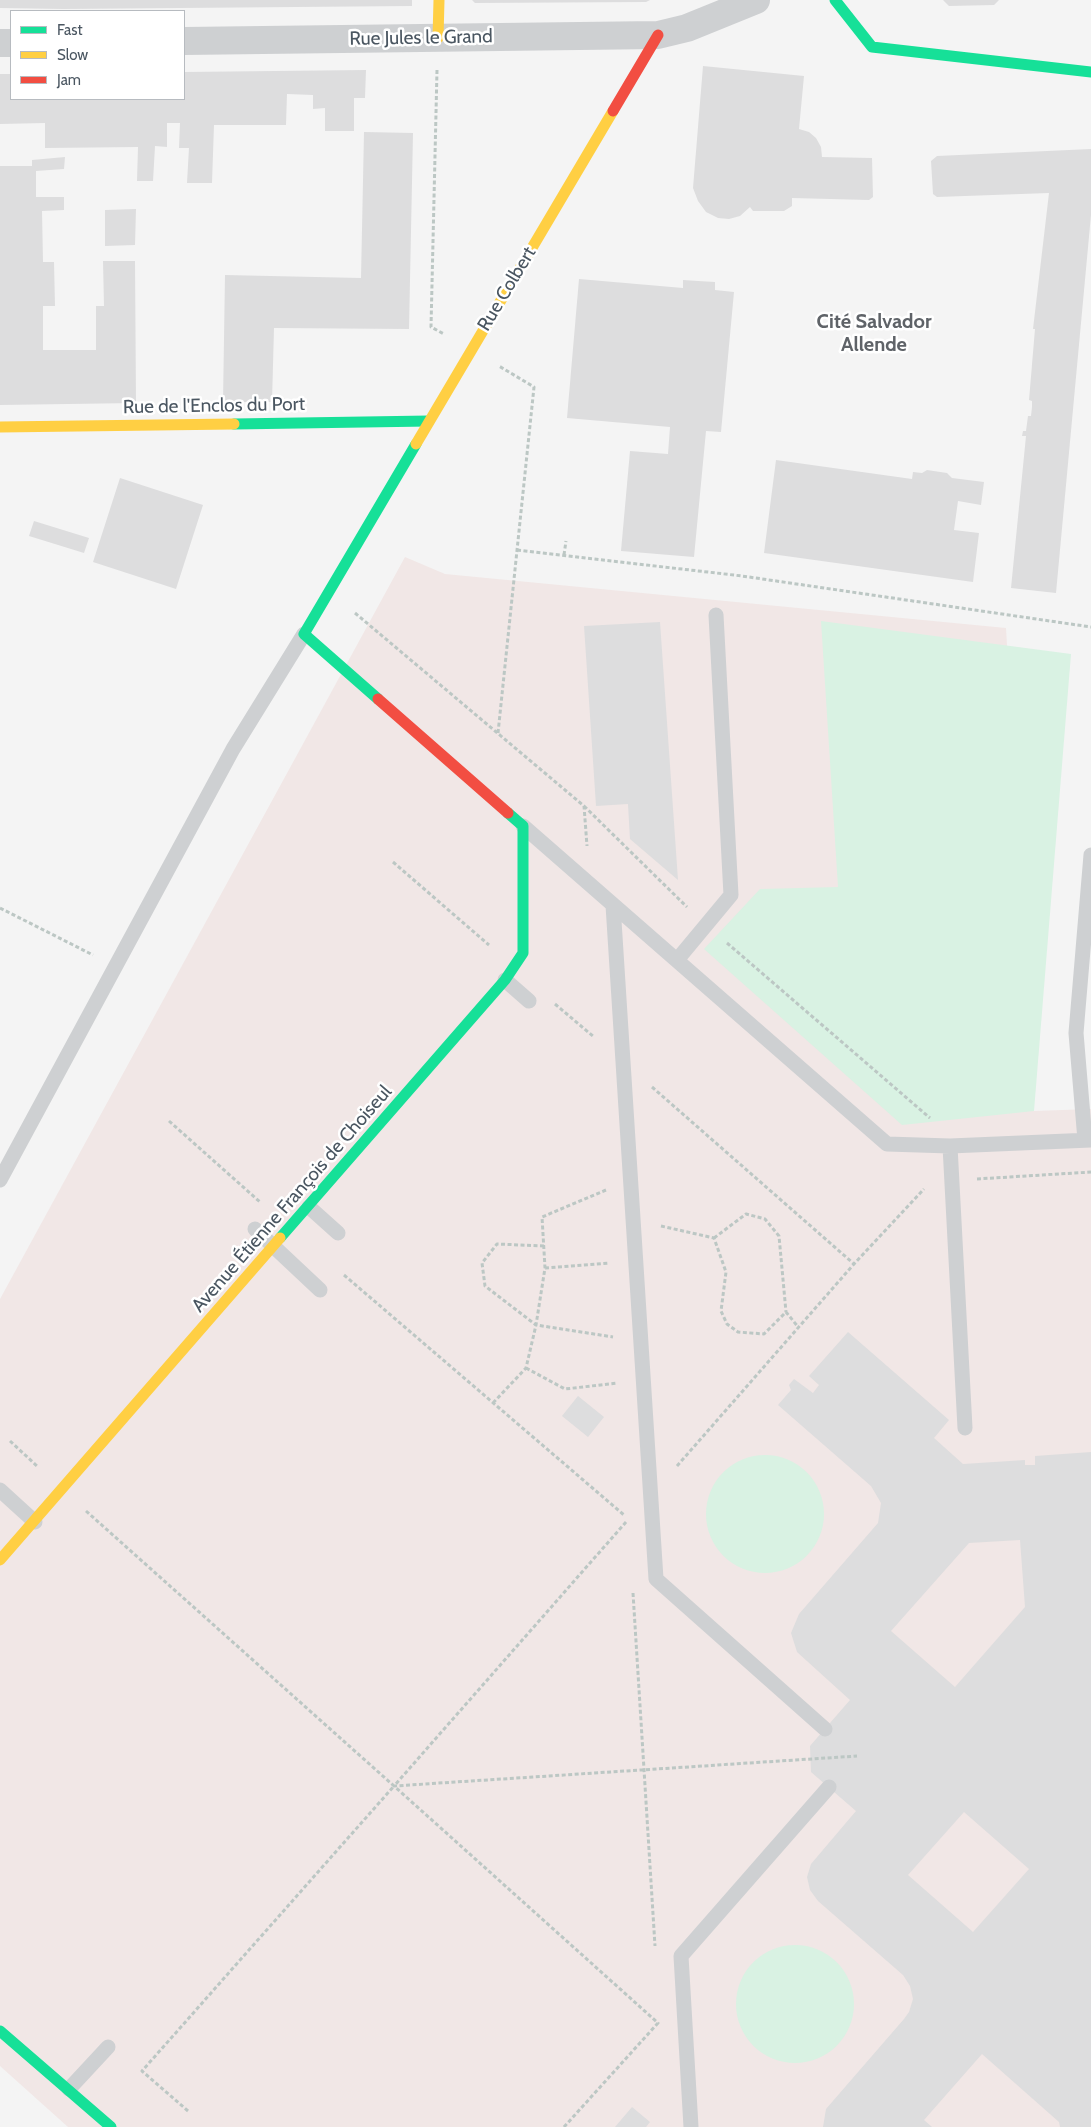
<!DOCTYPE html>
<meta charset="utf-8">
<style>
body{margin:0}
#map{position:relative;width:1091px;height:2127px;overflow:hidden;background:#f4f4f4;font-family:Cabin,sans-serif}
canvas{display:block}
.legend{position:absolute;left:10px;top:10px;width:175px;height:90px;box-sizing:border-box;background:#fff;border:1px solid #b7bbc0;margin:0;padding:6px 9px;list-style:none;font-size:15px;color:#4a5661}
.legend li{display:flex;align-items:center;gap:10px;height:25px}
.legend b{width:25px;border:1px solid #b7bbc0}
</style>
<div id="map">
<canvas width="1091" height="2127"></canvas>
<ul class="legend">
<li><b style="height:6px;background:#16e098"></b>Fast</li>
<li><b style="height:6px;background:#ffcf43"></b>Slow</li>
<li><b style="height:6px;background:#f24e42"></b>Jam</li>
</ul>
</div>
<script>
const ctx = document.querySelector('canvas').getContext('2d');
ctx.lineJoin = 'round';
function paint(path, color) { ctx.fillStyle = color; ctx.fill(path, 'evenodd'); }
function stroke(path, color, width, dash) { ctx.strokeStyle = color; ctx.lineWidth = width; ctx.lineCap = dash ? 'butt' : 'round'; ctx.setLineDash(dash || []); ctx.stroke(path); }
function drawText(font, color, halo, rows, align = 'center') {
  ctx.font = font + ' Cabin,sans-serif'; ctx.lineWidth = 5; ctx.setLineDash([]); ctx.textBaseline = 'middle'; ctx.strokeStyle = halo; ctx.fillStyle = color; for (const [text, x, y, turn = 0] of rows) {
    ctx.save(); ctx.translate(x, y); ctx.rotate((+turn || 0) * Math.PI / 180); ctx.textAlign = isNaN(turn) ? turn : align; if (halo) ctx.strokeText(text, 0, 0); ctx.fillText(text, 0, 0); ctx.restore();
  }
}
paint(new Path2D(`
 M405,557L445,574L1006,628L1034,1111L1091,1109V2127H68L0,2066V1299Z`), '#f1e7e6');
paint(new Path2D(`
 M821,621L1071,654L1034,1111L902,1125L704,949L760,889L838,887Z
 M706 1514a59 59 0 1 1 118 0a59 59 0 1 1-118 0Z
 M736 2004a59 59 0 1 1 118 0a59 59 0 1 1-118 0Z`), '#d9f2e3');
paint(new Path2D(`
 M0,0H412V6L63,9L0,8Z
 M472,0H650L646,2L475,3Z
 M943,0H999L994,5L949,6Z
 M703,66L804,76L799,129L809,132L816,138L821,147L822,157L872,158L873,197L869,200L792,198V206L784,211H753L750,207L740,216L729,219L718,218L706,212L698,201L693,188Z
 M366,70L365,98H354V131H325V108L313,109V95L287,94L286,125H214L212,183H187L189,148H179L180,123H167V147L155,146L153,181H137L138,147L45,148V123L0,124V74H11V99H184V72Z
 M364,132L413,133L409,329L274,328L272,402H223L225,275L361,278Z
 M1091,149V215L1056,593L1011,588L1026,436H1022L1023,431H1026L1028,416H1031L1032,407V401L1029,400L1035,329H1033L1049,193L937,197L933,194L931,161L937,156Z
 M65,157L64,169L36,171V197H64V210L42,211L43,262H54L55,306H43V350H96V306H104L103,261H135L136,403L0,405V166H32V160Z
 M136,209L135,245L105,246V210Z
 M579,279L683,288V280L698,281L715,282V290L734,292L721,432L706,431L694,557L621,551L630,451L668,454L670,427L567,418Z
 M776,460L912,479L913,472L922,473L927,470L947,473L952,478L984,482L981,505L958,501L954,530L979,533L973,582L764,553Z
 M120,478L203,505L176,589L93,562Z
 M34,521L89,538L84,553L29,536Z
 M660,622L678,880L630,839L628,804L596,806L584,626Z
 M848,1332L949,1420L934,1438L963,1464L1025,1460V1465H1035V1456L1091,1452V2127H1060L1059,2122L982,2054L924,2120L932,2127H823L826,2109L904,2019L909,2012L913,1999L910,1986L903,1975L818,1901L810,1890L807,1877L811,1864L856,1811L811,1772L810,1746L850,1700L797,1652L791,1633L799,1614L878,1523L881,1503L871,1486L778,1405L791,1390L789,1385L794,1379L813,1393L819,1385L809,1376ZM1020,1540L1025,1607L955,1687L891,1631L969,1543ZM964,1812L1029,1869L973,1932L908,1875Z
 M578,1396L604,1417L588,1437L562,1416Z
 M632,2107L650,2122L646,2127H615Z`), '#ddddde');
stroke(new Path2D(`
 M437,70L431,327L444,334
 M517,550L742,576L1091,627
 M564,555L566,541
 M355,613L584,806L587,846
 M498,733L534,387L499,366
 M584,806L687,907
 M393,862L489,945
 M0,908L93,955
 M727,943L930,1118
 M555,1004L594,1037
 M652,1087L854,1264
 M169,1121L260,1202
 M977,1179L1091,1172
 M661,1226L714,1238L726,1272L721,1311L727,1324L738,1332L764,1334L786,1312L799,1328
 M714,1238L746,1214L765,1219L779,1236L786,1312
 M544,1246L497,1244L482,1263L485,1286L536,1325L613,1337
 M545,1268L609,1263
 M344,1275L624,1515
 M526,1368L565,1389L617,1383
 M493,1403L526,1368L536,1325L545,1268L542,1217L606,1190
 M10,1441L37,1466
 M677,1466L854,1264L924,1189
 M86,1511L394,1786L626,1522
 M633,1593L655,1946
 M188,2111L142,2071L394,1786
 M564,2127L658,2023L394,1786L857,1756`), '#bcc7c4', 3, [4, 2.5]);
stroke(new Path2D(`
 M523,826L887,1144L950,1146L1091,1140
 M613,905L656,1579L825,1729
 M677,960L731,895L716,615
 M505,980L529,1001
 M1085,1140L1076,1033L1091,855
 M950,1146L965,1428
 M0,1180L233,749L304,634
 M309,1207L338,1233
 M255,1229L320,1290
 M0,1490L35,1522
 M69,2089L108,2047
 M691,2127L681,1956L829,1787`), '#ced0d2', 15);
stroke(new Path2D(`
 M184,41L658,35L687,28L756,0
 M0,43H11`), '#ced0d2', 28);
stroke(new Path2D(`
 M835,0L872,47L1091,72
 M234,424L429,421
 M378,699L304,634L416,444
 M280,1238L505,980L523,953V826L508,813
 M0,2031L111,2127`), '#16e098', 11);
stroke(new Path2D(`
 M438,38L439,0
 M0,427L234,424
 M416,444L613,111
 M0,1560L280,1238`), '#ffcf43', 11);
stroke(new Path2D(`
 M613,111L658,35
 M378,699L508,813`), '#f24e42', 11);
drawText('19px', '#4a5661', '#fff', [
 ["Rue Jules le Grand",421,38,-1],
 ["Rue Colbert",507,289,-59],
 ["Rue de l'Enclos du Port",214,406,-1],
 ["Avenue Étienne François de Choiseul",292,1199,-49]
]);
drawText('bold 20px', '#5f6368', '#fff', [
 ["Cité Salvador",874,322],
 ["Allende",874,345]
]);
</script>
